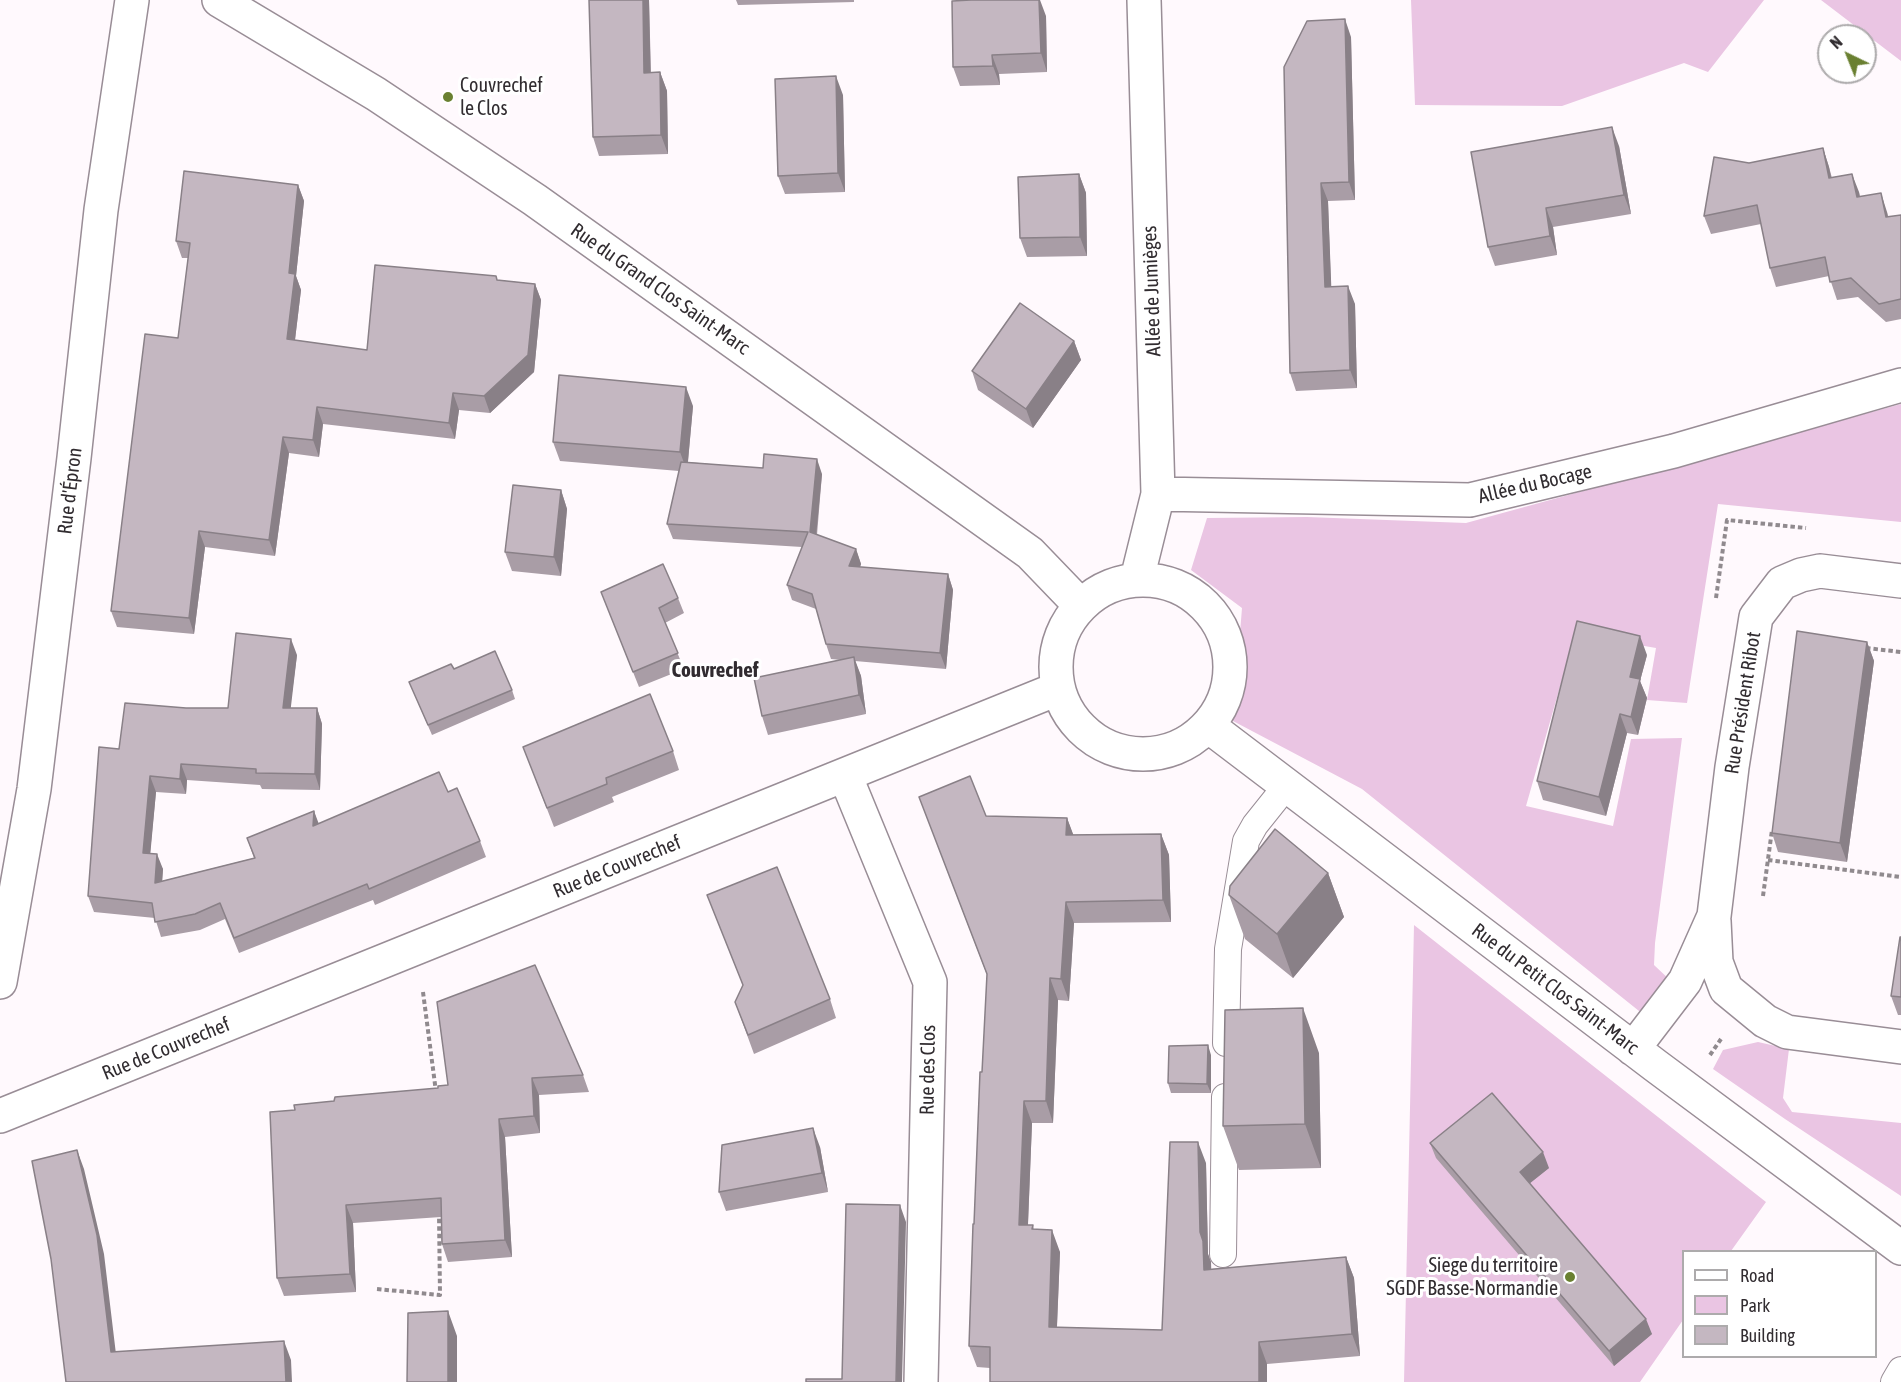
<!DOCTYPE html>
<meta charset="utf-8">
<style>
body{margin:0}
#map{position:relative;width:1901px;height:1382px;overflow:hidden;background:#fff9fd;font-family:"Asap Condensed",sans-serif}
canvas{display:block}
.legend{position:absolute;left:1682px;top:1250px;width:195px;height:108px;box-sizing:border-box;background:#fff;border:2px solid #adabac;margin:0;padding:8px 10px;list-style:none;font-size:18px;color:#312c30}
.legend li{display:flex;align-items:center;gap:12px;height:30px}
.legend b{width:30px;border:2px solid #adabac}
.north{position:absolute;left:1817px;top:24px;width:60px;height:60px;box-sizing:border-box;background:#fff;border:2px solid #adabac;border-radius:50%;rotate:317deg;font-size:16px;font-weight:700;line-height:24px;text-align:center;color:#312c30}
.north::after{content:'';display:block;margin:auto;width:21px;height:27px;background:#6a8031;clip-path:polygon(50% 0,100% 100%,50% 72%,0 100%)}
</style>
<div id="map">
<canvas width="1901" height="1382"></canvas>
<ul class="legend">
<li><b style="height:8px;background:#fff"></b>Road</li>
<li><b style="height:16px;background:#eac5e3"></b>Park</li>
<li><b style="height:16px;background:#c4b7c1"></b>Building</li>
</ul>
<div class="north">N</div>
</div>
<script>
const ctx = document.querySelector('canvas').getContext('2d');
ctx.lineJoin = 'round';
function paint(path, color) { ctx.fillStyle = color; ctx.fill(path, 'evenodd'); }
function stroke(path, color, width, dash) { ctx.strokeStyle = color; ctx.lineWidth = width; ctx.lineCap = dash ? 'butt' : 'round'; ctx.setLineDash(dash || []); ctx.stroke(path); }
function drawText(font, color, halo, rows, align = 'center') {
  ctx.font = font + ' "Asap Condensed",sans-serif'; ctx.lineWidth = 6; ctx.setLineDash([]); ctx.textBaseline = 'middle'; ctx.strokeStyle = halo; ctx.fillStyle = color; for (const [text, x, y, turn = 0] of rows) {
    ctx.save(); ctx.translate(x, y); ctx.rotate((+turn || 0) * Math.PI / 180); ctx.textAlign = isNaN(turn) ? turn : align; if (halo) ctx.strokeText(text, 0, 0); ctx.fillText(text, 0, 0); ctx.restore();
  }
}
paint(new Path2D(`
 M1411,0H1764L1708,72L1684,63L1562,106L1415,105Z
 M1821,0H1901V61Z
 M1901,404V522L1718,504L1687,703L1647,700L1656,648L1575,634L1526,806L1613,826L1631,739L1682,738L1655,943L1654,965L1671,981L1644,1015L1362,789L1233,721L1242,608L1191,570L1207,518L1307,517L1466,523Z
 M1414,925L1766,1202L1731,1251L1684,1252L1683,1320L1640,1382H1404Z
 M1758,1042L1789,1049L1783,1098L1792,1112L1901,1123V1196L1785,1119L1713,1069L1723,1050Z`), '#eac5e3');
const lane = new Path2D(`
 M1226,1043L1228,949L1246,841L1255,825L1287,785
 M1223,1254L1225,1097
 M1894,1382L1901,1370`);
const street = new Path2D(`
 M219,0L376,94L535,200L1030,553L1081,606
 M1158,494L1470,500L1674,451L1901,385
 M1137,579L1158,494L1144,0
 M1056 667a87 87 0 1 1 174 0a87 87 0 1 1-174 0Z
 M1211,728L1656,1066L1901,1248
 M845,775L930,982L921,1382
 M1714,921L1716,962L1726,989L1765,1021L1787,1032L1901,1047
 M1633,1049L1685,981L1714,916L1732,767L1756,617L1782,583L1801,575L1820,571L1901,581
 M0,1116L1057,689`);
const secondary = new Path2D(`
 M0,982L34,789L74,458L101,210L132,0`);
stroke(lane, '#998d96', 28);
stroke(street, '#998d96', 36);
stroke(secondary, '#998d96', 36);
stroke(new Path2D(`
 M1716,598L1727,520L1806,528
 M1866,648L1901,652
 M1768,860L1901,877
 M1763,896L1772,830
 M423,992L436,1092
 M1710,1055L1721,1039
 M377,1289L440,1295L439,1213`), '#908a8e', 4, [4.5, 3]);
stroke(lane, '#fff', 26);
stroke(street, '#fff', 33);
stroke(secondary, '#fff', 33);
paint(new Path2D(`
 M589,0H649L651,73L660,72L667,91L668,154L599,156L593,137Z
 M736,0H854V2L738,5Z
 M1046,16L1047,72L999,74L1000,85L960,86L953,67Z
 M1351,37L1355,200L1328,201L1331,287L1355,304L1357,388L1296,391L1290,373L1284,67Z
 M843,95L845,192L785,194L778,176Z
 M1619,146L1631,214L1553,227L1557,255L1495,266L1488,247Z
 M1823,148L1829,167L1832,178L1859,192L1860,197L1887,212L1888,217L1901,215V319L1886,322L1858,297L1837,300L1829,276L1776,287L1770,268L1761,224L1711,234L1704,216L1749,163Z
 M1079,174L1086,193L1087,256L1027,257L1020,238Z
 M298,185L304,201L296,276L301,290L295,340L367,350L498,280L535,284L541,300L534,372L490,413L459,410L455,439L323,424L319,457L289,453L275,556L205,547L194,634L117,627L111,611L178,338L188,258H182L176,241Z
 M1074,341L1081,360L1033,428L978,390L972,371Z
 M693,406L688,462L822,474L817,535L856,549L861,564L860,567L948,574L953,590L946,669L855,661L861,676L866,714L768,735L762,716L841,660L831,659L826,644L816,609L792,600L787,585L802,547L673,539L667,524L679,471L560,461L553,442Z
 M561,490L567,509L561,576L512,571L505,552Z
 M601,592L678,598L684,613L665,623L684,669L639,687Z
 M1867,642L1874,661L1847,862L1778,852L1772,833Z
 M297,655L290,708H317L322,724L320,790L262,789L260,785L187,780L186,794L156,792L150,853L163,869L162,881L254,858L247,838L314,811L318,824L448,792L480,841L486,857L375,905L373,900L239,953L225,919L200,930L161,937L155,918L94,912L88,896L119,749L228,708Z
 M1647,655L1640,681L1647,698L1638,735L1627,733L1606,816L1543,800L1537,781Z
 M454,669L512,690L515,699L432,735L409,682Z
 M523,747L673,751L679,770L612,797L614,802L554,827Z
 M919,797L986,816L1067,818L1073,835L1161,834L1169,855L1171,922L1074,923L1069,1001L1058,1000L1053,1123H1032L1028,1225H1033L1034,1230L1060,1252L1057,1327L1162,1330L1206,1163L1208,1254L1211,1262V1269L1346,1257L1354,1278L1360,1356L1267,1364L990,1368L977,1367L969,1346L987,975Z
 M1328,873L1344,917L1293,978L1245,939L1229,895Z
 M707,895L830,999L836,1018L754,1054L735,1002L743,985Z
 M1901,937V1015H1898L1891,996Z
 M437,1002L583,1075L589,1092L539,1095L540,1133L505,1137L512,1257L448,1262L442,1244L441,1217L353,1223L356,1292L284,1296L277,1278L295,1110L334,1101L438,1088L448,1085Z
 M1319,1053L1321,1168L1239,1170L1223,1126Z
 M1211,1055V1093H1171L1168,1083Z
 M1430,1143L1549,1168L1529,1184L1652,1334L1614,1366L1436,1158Z
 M820,1147L828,1192L726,1211L719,1192Z`), '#a99da6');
paint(new Path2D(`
 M643,0H649L651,92L644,73Z
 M1039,0H1040L1046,16L1047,72L1041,53Z
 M1345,19L1351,37L1355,200L1349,182Z
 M992,55L999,74L1000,85L993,66Z
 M660,72L667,91L668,154L661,135Z
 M836,76L843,95L845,192L838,173Z
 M1612,127L1619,146L1631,214L1624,195Z
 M1823,148L1829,167L1835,197L1829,178Z
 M1079,174L1086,193L1087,256L1080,237Z
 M1852,174L1859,192L1863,216L1857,197Z
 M1321,183L1328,201L1332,305L1325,287Z
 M298,185L304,201L296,276L301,290L293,356L287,339L289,273Z
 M1881,193L1887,212L1892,236L1886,217Z
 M1546,208L1553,227L1557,255L1550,236Z
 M535,284L541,300L534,372L490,413L484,396Z
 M1348,286L1355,304L1357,388L1350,370Z
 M1074,341L1081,360L1033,428L1026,409Z
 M686,387L693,406L687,471L680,452Z
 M453,393L459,410L455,439L449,423Z
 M317,407L323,424L319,457L313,440Z
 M283,437L289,453L275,556L269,540Z
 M817,459L822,474L815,547L810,532Z
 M561,490L567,509L561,576L554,557Z
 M199,531L205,547L194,634L189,618Z
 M856,549L861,564L855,581L849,566Z
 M948,574L953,590L946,669L940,653Z
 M1640,636L1647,655L1640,681L1647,698L1638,735L1631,717L1630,677Z
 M291,639L297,655L289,723L283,708Z
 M1867,642L1874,661L1847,862L1840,843Z
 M854,657L861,676L866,714L859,695Z
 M317,708L322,724L320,790L315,774Z
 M1620,714L1627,733L1606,816L1599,797Z
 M181,764L187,780L186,794L180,779Z
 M150,776L156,792L149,868L143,853Z
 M314,811L320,827L313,826Z
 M1067,818L1075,839L1066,835Z
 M1161,834L1169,855L1171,922L1163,900Z
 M157,854L163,869L161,899L155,883Z
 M1328,873L1344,917L1293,978L1277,934Z
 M1066,902L1074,923L1069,1001L1061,979Z
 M1050,978L1058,1000L1053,1123L1046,1101Z
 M1303,1008L1319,1053L1321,1168L1305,1124Z
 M1208,1045L1211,1055V1093L1207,1084Z
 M532,1078L539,1095L540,1133L534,1116Z
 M1024,1101L1032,1123L1027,1247L1019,1225Z
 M499,1119L505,1137L512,1257L505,1240Z
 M813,1128L820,1147L828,1192L822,1173Z
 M1198,1142L1206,1163L1208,1254L1211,1262L1212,1292L1204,1270L1200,1232Z
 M77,1150L84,1169L104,1254L118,1371L111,1352Z
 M1543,1152L1549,1168L1525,1187L1520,1172Z
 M346,1205L353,1223L356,1292L350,1274Z
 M900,1205L906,1222L902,1382H896Z
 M1052,1230L1060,1252L1056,1348L1049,1327Z
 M1346,1257L1354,1278L1360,1356L1352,1334Z
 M448,1311L457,1336V1382H448Z
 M1646,1319L1652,1334L1614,1366L1609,1351Z
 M284,1341L291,1360L292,1382H286Z
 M1259,1342L1267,1364V1382H1259Z`), '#898087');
const building = new Path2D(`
 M589,0H643L644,73L660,72L661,135L593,137Z
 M971,0H1039L1041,53L992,55L993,66L953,67L952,1Z
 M1345,19L1349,182L1321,183L1325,287L1348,286L1350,370L1290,373L1284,67L1307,21Z
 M836,76L838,173L778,176L775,79Z
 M1612,127L1624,195L1546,208L1550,236L1488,247L1471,152Z
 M1823,148L1829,178L1852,174L1857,197L1881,193L1886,217L1901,215V299L1879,304L1851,278L1830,282L1825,257L1770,268L1757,205L1704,216L1714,157L1749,163Z
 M184,171L298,185L289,273L295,274L287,339L367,350L375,265L496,276L497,280L535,284L528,355L484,396L453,393L449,423L317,407L313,440L283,437L269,540L199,531L189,618L111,611L145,334L178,338L190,243L176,241Z
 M1079,174L1080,237L1020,238L1018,177Z
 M1020,303L1074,341L1026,409L972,371Z
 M559,375L686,387L680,452L553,442Z
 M764,454L817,459L810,532L856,549L849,566L948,574L940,653L826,644L812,594L787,585L808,532L667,524L681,462L763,468Z
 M513,485L561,490L554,557L505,552Z
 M663,564L678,598L659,608L678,653L633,672L601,592Z
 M1577,621L1640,636L1630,677L1640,679L1631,717L1620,714L1599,797L1537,781Z
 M1797,631L1867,642L1840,843L1772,833Z
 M236,633L291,639L283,708H317L315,774L256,773V769L181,764L180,779L150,776L143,853L157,854L155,883L255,858L247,838L314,811L313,826L439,772L448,792L457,788L480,841L369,889L367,884L234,938L220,903L195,914L155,922L152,903L88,896L99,747L119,749L125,703L186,708H228Z
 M495,651L512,690L428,725L409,682L451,664L454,669Z
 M854,657L859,695L762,716L754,678Z
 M650,694L673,751L606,778L607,784L547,808L523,747Z
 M970,776L986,816L1067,818L1066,835L1161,834L1163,900L1066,902L1061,979L1050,978L1046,1101H1024L1019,1225H1033L1032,1229L1052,1230L1049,1327L1162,1330L1170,1142H1198L1200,1232L1203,1241L1204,1270L1346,1257L1352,1334L1259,1342V1382H990V1347L969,1346L973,1224H974L980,1072H982L987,974L919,797Z
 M1275,829L1328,873L1277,934L1229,895L1230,886Z
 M777,867L830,999L748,1035L735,1002L743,985L707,895Z
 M1900,937H1901V997L1891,996Z
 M535,965L583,1075L532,1078L534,1116L499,1119L505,1240L442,1244L441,1198L346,1205L350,1274L277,1278L270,1112L295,1110L294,1105L334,1101L335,1097L438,1088V1086L448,1085L437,1002Z
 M1303,1008L1305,1124L1223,1126L1225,1010Z
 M1208,1045L1207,1084L1168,1083L1169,1046Z
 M1492,1093L1543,1152L1520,1172L1646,1319L1609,1351L1430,1143Z
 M813,1128L822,1173L719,1192L722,1145Z
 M77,1150L97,1235L111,1352L284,1341L286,1382H66L51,1259L32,1161Z
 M846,1204L900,1205L896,1382H806V1379H842Z
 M448,1311V1382H407L408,1313Z`);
paint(building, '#c4b7c1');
stroke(building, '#898087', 1.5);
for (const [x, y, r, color] of [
 [448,97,6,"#6a8031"],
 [1570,1277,6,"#6a8031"]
]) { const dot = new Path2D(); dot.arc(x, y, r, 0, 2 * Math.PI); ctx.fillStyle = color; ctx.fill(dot); stroke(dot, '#fff', 2); }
drawText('20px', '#312c30', '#fff', [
 ["Couvrechef",460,86],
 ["le Clos",460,109],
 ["Siege du territoire",1558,1266,"right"],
 ["SGDF Basse-Normandie",1558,1289,"right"]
], 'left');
drawText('20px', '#312c30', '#fff', [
 ["Rue du Grand Clos Saint-Marc",660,289,35],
 ["Allée de Jumièges",1152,291,-92],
 ["Allée du Bocage",1535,484,-13],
 ["Rue d'Épron",70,491,-83],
 ["Rue Président Ribot",1743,703,-81],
 ["Rue de Couvrechef",617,867,-22],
 ["Rue du Petit Clos Saint-Marc",1555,989,37],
 ["Rue de Couvrechef",166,1049,-22],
 ["Rue des Clos",928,1070,-89]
]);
drawText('bold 21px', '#312c30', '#fff', [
 ["Couvrechef",715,670]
]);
</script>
